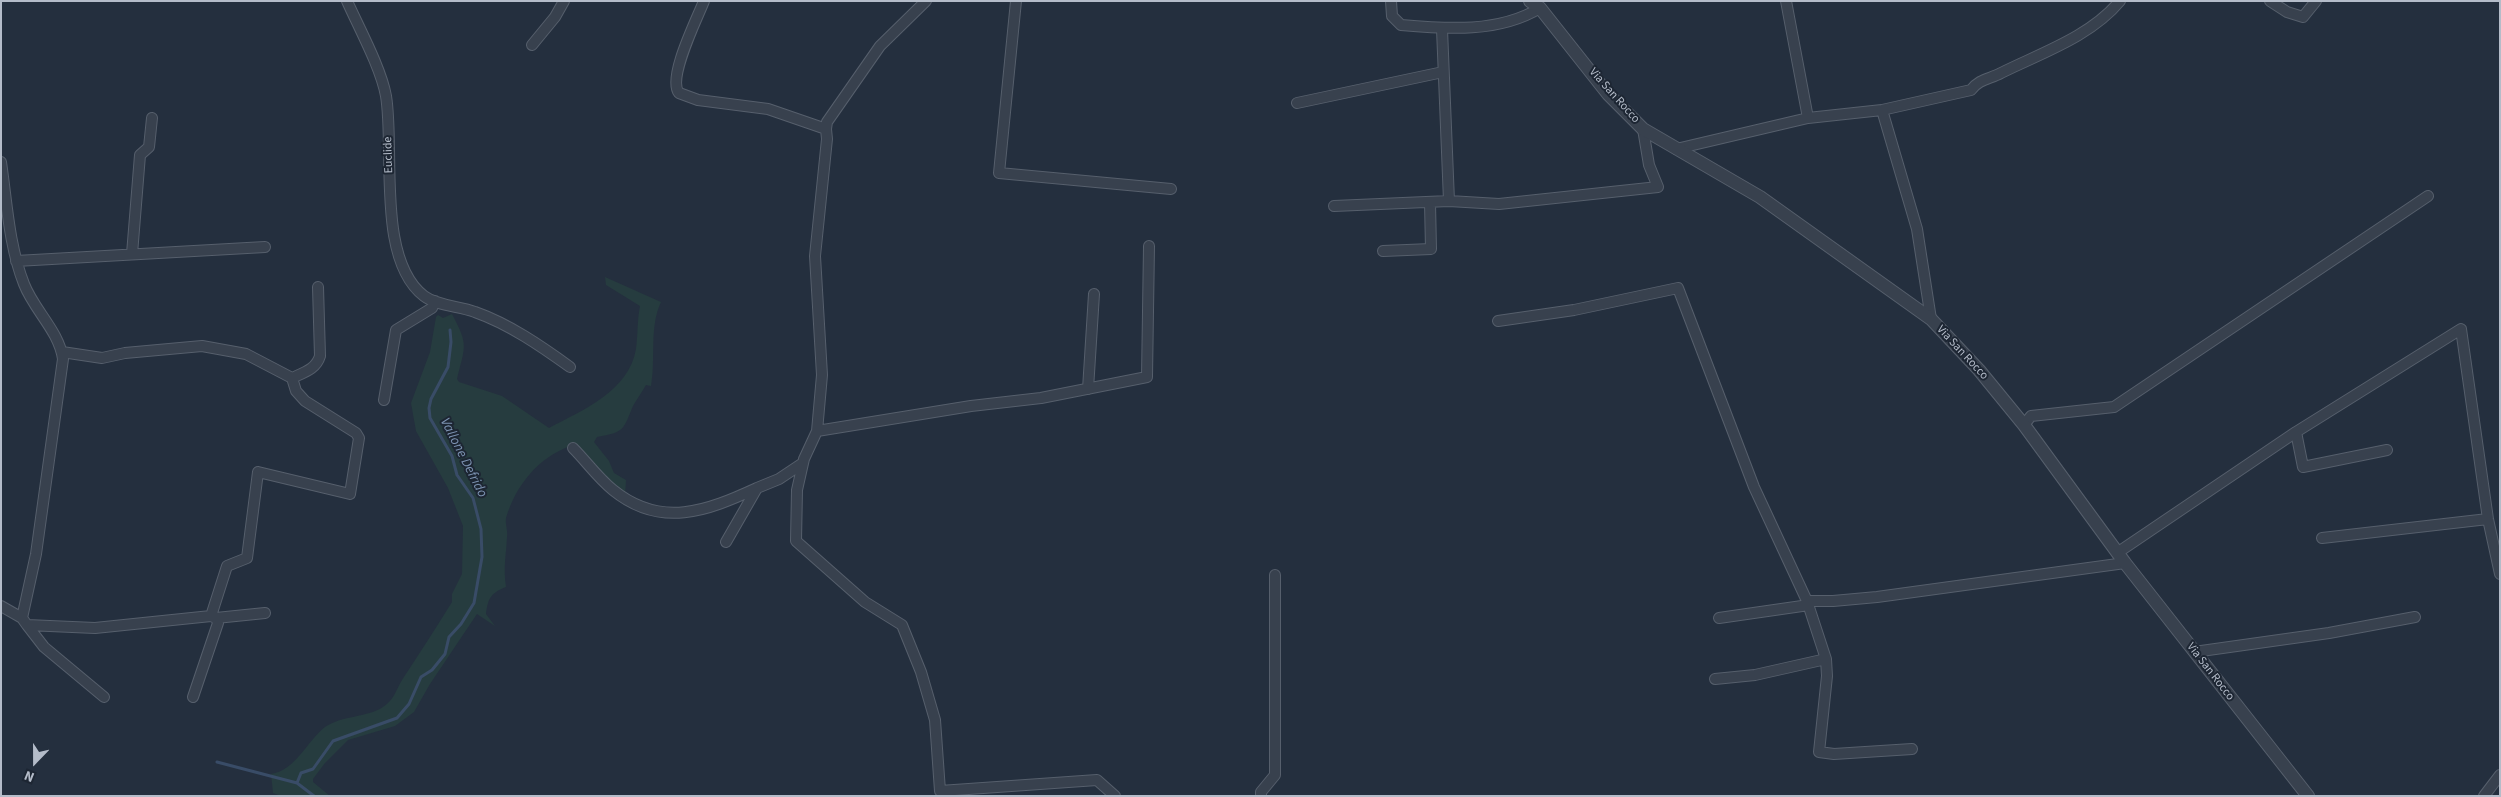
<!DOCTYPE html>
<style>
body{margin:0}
#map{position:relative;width:2501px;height:797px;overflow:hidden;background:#242f3e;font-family:"Source Sans 3",sans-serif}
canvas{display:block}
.frame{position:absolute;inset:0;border:2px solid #b4bcc9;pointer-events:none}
.north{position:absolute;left:10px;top:737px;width:50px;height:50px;-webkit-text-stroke:4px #1d2633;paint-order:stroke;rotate:202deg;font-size:14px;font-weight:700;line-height:20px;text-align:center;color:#b4bcc9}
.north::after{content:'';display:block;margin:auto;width:18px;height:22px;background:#b4bcc9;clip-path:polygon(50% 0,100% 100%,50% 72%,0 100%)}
</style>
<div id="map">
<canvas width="2501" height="797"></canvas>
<div class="frame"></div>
<div class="north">N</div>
</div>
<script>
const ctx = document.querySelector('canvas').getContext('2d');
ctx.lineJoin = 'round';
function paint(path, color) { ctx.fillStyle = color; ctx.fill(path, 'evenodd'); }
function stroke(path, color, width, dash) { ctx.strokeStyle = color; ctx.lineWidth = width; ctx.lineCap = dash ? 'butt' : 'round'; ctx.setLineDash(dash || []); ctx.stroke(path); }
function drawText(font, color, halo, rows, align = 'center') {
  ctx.font = font + ' "Source Sans 3",sans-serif'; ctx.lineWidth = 4; ctx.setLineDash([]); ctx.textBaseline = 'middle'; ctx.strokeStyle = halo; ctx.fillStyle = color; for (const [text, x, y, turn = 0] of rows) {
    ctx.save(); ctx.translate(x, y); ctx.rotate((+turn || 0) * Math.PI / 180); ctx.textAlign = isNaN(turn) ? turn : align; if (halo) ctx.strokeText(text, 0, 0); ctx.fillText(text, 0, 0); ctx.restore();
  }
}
paint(new Path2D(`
 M605,277L661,302C649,327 656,359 651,386L646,385C642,392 637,399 633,406C623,430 625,432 597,437L594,442L609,461L614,473L626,480L625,496L570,446C538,458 516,485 506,518C505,524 508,531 507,537C506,557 503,567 506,587C491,593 488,598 486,614L495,626L477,614L430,684L414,712L395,726L348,740L325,763L313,779V782L330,796H281L273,793L271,774C296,770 307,741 325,727C343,715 366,718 383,707C394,700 396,690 402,680C419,654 436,628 452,602V594L462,574L463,526L448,488L416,431L411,403L430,352L436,317L438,315L443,318L452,314C469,346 465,346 457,379L459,382L502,396L549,428C583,410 629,391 636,349C638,335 637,321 640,306L606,285Z`), '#263c3f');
stroke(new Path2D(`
 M217,762L297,783L314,796
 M297,783L301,773L313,769L333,741L397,718L409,704L421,677L432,670L445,654L449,637L461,624L474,603L482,557L481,529L473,498L457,475L452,456L430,418L429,408L431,399L448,367L451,342L450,330`), '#394c67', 3);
const minor = new Path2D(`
 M347,1C359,28 381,68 386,96C395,150 376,259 424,296C437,306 460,306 475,312C509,324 541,346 570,367
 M704,1C697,19 667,78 679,93L698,100L768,109L826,129L827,139L815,256L822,375L817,431L804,459L797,490L796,541L865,602L902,625L921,672L935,720L940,791L1097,780L1115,796
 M1016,1L999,173L1171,189
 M1391,1L1392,16L1401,25C1447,29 1499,33 1540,8
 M1786,1L1808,118
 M2270,1L2287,12L2303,17L2316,1
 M1442,29L1449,201
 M532,45L555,17L564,1
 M1297,103L1443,72
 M1882,110L1917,229L1931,319
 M826,129L827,122L880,46L926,1
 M1676,149L1808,118L1882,110L1971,90C1979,79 1990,79 2001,73C2041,53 2090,37 2120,1
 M1,162C7,203 9,246 24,284C34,310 59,331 63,359L36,554L22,618L1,606
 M1334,206L1449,201L1499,204L1658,187L1649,165L1643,129
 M1383,251L1431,249L1430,203
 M132,254L140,155L149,147L152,118
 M16,261L265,247
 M1498,321L1574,310L1678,288L1754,487L1807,601L1826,659L1827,676L1819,752L1834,754L1912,749
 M62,352L102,358L125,353L202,346L246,354L292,378C305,372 316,369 320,356L318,287
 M1088,389L1094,294
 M384,400L396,330L432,308L435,301
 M2024,425L2031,416L2114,407L2428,196
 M817,431L971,406L1041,398L1147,377L1149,246
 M2296,432L2303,467L2387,450
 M573,448C586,461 598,478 613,490C661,529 707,511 757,488
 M2322,538L2488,519
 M726,542L757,488L779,479L803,463
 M2117,553L2296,432L2461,329L2488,519L2500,574
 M1807,601H1833L1877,597L2125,563
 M211,616L227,566L247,558L258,472L350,494L359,438L356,433L305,401L296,391L292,378
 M22,618L27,625L95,628L211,616L216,618L218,623L193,697
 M216,618L265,613
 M1719,618L1809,605
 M27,625L44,647L104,697
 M2194,652L2329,633L2415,617
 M1715,679L1755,675L1826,659
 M1261,796V792L1275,775V575
 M2484,796L2500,775`);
const tertiary = new Path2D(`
 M1530,1L1540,8L1608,94L1643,129L1760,197L1931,319L1979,370L2024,425L2125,563L2308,796`);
stroke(minor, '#565f6c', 12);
stroke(tertiary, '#565f6c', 14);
stroke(minor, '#38414e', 10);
stroke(tertiary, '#38414e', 12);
drawText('12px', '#b4bcc9', '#1d2633', [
 ["Via San Rocco",1614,96,48],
 ["Euclide",389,155,-92],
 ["Via San Rocco",1962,353,47],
 ["Via San Rocco",2210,672,52]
]);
drawText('italic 14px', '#7c92b1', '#1d2633', [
 ["Vallone Defrido",463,458,63]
]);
</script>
